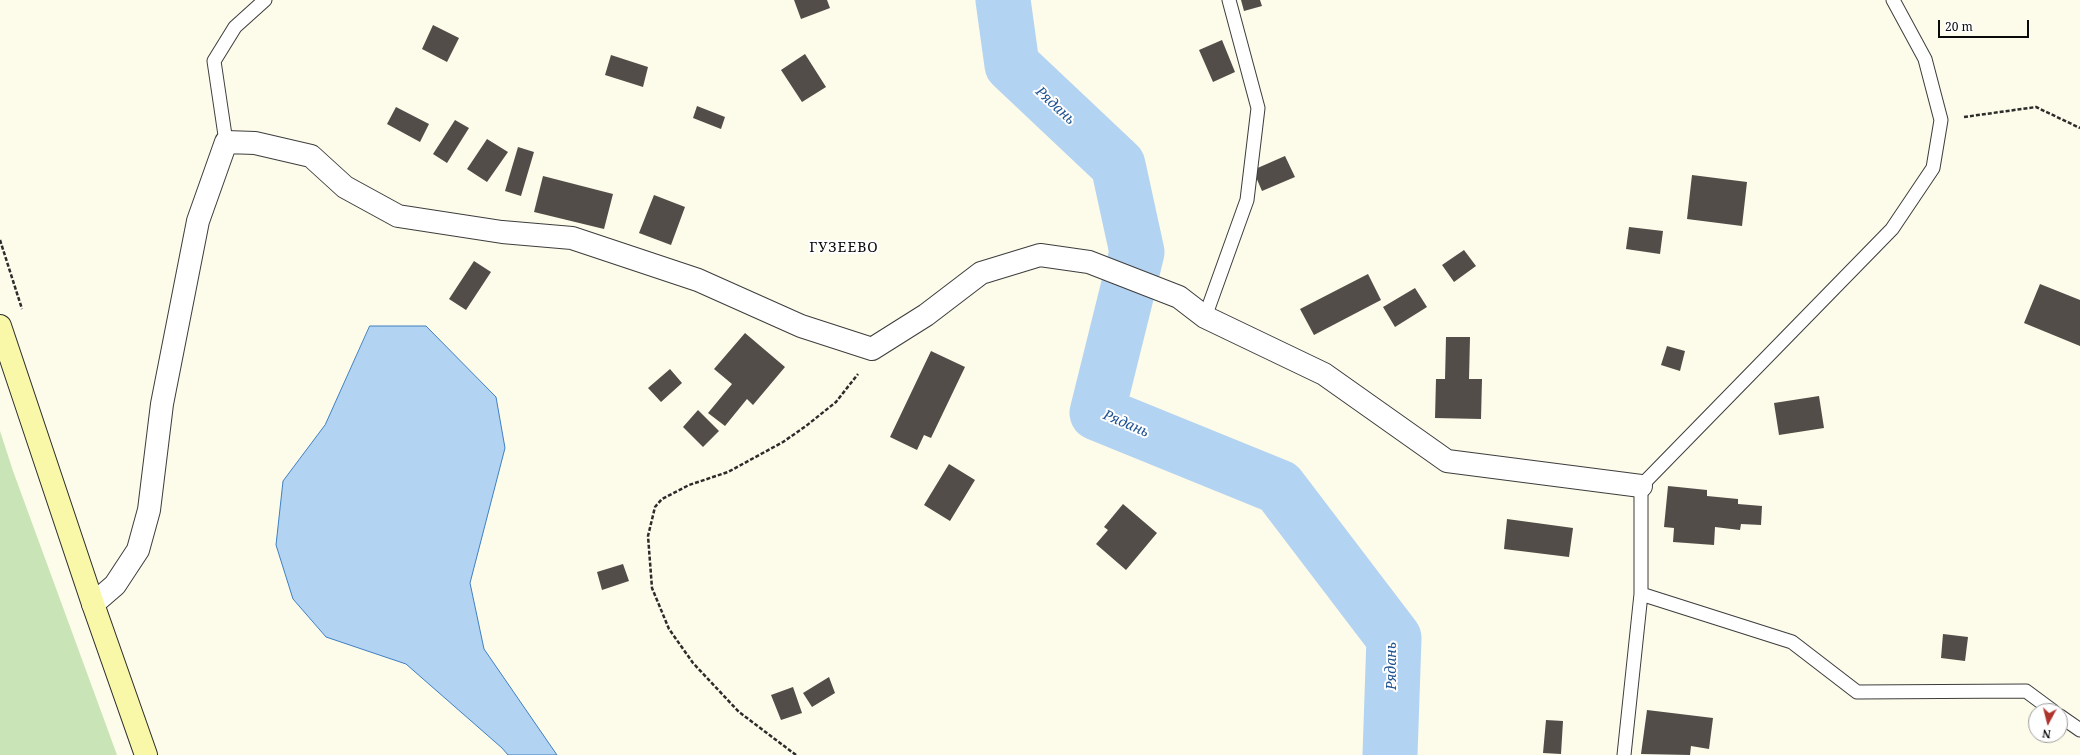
<!DOCTYPE html>
<meta charset="utf-8">
<style>
body{margin:0}
#map{position:relative;width:2080px;height:755px;overflow:hidden;background:#fdfbe9;font-family:"Noto Serif",serif}
canvas{display:block}
.north{position:absolute;left:2028px;top:703px;width:40px;height:40px;box-sizing:border-box;background:#fff;border:1px solid #9d9d9d;border-radius:50%;rotate:187deg;font-size:11px;font-weight:700;line-height:16px;text-align:center;color:#0a0a0a}
.north::after{content:'';display:block;margin:auto;width:14px;height:18px;background:#ae352e;clip-path:polygon(50% 0,100% 100%,50% 72%,0 100%)}
.scale{position:absolute;left:1938px;top:20px;width:91px;height:18px;box-sizing:border-box;border:2px solid #0a0a0a;border-top:0;padding-left:5px;font-size:12px;line-height:14px;white-space:nowrap;color:#0a0a0a;-webkit-text-stroke:3px #fff;paint-order:stroke}
</style>
<div id="map">
<canvas width="2080" height="755"></canvas>
<div class="north">N</div>
<div class="scale">20 m</div>
</div>
<script>
const ctx = document.querySelector('canvas').getContext('2d');
ctx.lineJoin = 'round';
function paint(path, color) { ctx.fillStyle = color; ctx.fill(path, 'evenodd'); }
function stroke(path, color, width, dash) { ctx.strokeStyle = color; ctx.lineWidth = width; ctx.lineCap = dash ? 'butt' : 'round'; ctx.setLineDash(dash || []); ctx.stroke(path); }
function drawText(font, color, halo, rows, align = 'center') {
  ctx.font = font + ' "Noto Serif",serif'; ctx.lineWidth = 4; ctx.setLineDash([]); ctx.textBaseline = 'middle'; ctx.strokeStyle = halo; ctx.fillStyle = color; for (const [text, x, y, turn = 0] of rows) {
    ctx.save(); ctx.translate(x, y); ctx.rotate((+turn || 0) * Math.PI / 180); ctx.textAlign = isNaN(turn) ? turn : align; if (halo) ctx.strokeText(text, 0, 0); ctx.fillText(text, 0, 0); ctx.restore();
  }
}
paint(new Path2D(`
 M0,431L13,471L117,755H0Z`), '#c9e4b6');
const water = new Path2D(`
 M370,326H426L496,397L505,448L470,583L484,649L557,755H508L502,748L406,664L326,637L293,599L276,545L283,481L325,425Z`);
paint(water, '#b2d3f1');
stroke(water, '#3f80c2', 1);
stroke(new Path2D(`
 M1003,0L1012,65L1118,165L1137,252L1097,413L1279,487L1394,638L1390,755`), '#b2d3f1', 55);
paint(new Path2D(`
 M794,0H827L830,8L801,19Z
 M1241,0H1260L1262,6L1244,11Z
 M433,25L459,38L447,62L422,49Z
 M1222,40L1235,72L1213,82L1199,50Z
 M805,54L826,87L802,102L781,70Z
 M611,55L648,67L643,87L605,75Z
 M697,106L725,117L721,129L693,118Z
 M396,107L429,124L420,142L387,124Z
 M455,120L469,128L447,163L433,154Z
 M487,139L508,152L487,182L467,169Z
 M518,147L534,152L521,196L505,191Z
 M1285,156L1295,177L1262,191L1253,170Z
 M1692,175L1747,182L1742,226L1687,219Z
 M543,176L613,194L604,229L534,212Z
 M654,195L685,207L671,245L639,233Z
 M1629,227L1663,231L1660,254L1626,249Z
 M1464,250L1476,266L1454,282L1442,265Z
 M474,261L491,272L466,310L449,299Z
 M1368,274L1381,300L1314,335L1300,309Z
 M2040,284L2080,300V346L2024,323Z
 M1415,288L1427,307L1395,327L1383,307Z
 M745,333L785,367L753,405L747,399L725,426L708,413L732,384L714,369Z
 M1446,337H1470L1469,379H1482L1481,419L1435,418L1436,379H1445Z
 M1667,346L1685,351L1680,371L1661,365Z
 M931,351L965,367L931,438L924,435L917,450L890,437Z
 M670,369L682,383L661,402L648,388Z
 M1819,396L1824,428L1779,435L1774,403Z
 M698,410L719,431L703,447L683,427Z
 M949,464L975,480L950,521L924,505Z
 M1668,486L1707,490V496L1738,499V504L1762,506L1761,525L1741,524L1740,530L1715,527L1714,545L1673,542L1674,528L1664,527Z
 M1123,504L1157,533L1126,570L1096,544L1108,530L1104,527Z
 M1507,519L1573,528L1569,557L1504,549Z
 M623,564L629,581L602,590L597,572Z
 M1943,634L1968,637L1965,661L1941,658Z
 M829,677L835,693L812,707L803,693Z
 M793,687L802,713L781,720L771,695Z
 M1647,710L1713,718L1709,749L1691,746L1690,755L1641,754Z
 M1546,720L1563,721L1561,754L1543,753Z`), '#524d48');
const lane = new Path2D(`
 M226,142L214,61L235,27L265,0
 M1205,317L1247,200L1258,108L1229,0
 M1641,594L1792,642L1857,692L2026,691L2053,711
 M2060,716L2080,730
 M1624,755L1641,594V486L1892,229L1933,168L1941,120L1925,59L1893,0`);
const street = new Path2D(`
 M93,604L115,585L138,550L149,510L162,404L198,221L226,142L255,143L311,156L345,187L398,216L502,232L572,238L698,280L801,326L872,349L926,315L981,273L1040,255L1089,262L1179,297L1205,317L1324,374L1447,461L1641,486`);
const secondary = new Path2D(`
 M0,326L93,604L146,755`);
stroke(lane, '#3d3d3d', 15);
stroke(street, '#3d3d3d', 24);
stroke(secondary, '#2c2c2c', 24);
stroke(new Path2D(`
 M1964,117L2036,107L2080,128
 M0,240L22,309
 M796,755L739,712L693,663L669,629L652,588L648,536L655,507L662,499L689,485L728,472L783,442L806,426L836,402L858,374`), '#2c2c2c', 2.5, [4, 2]);
stroke(lane, '#fff', 13);
stroke(street, '#fff', 22);
stroke(secondary, '#f9f8a9', 22);
drawText('italic 14px', '#1f5391', '#fff', [
 ["Рядань",1055,106,43],
 ["Рядань",1126,424,23],
 ["Рядань",1392,666,-90]
]);
ctx.letterSpacing = '1px';
drawText('14px', '#0a0a0a', '#fff', [
 ["ГУЗЕЕВО",844,248]
]);
ctx.letterSpacing = '0px';
</script>
